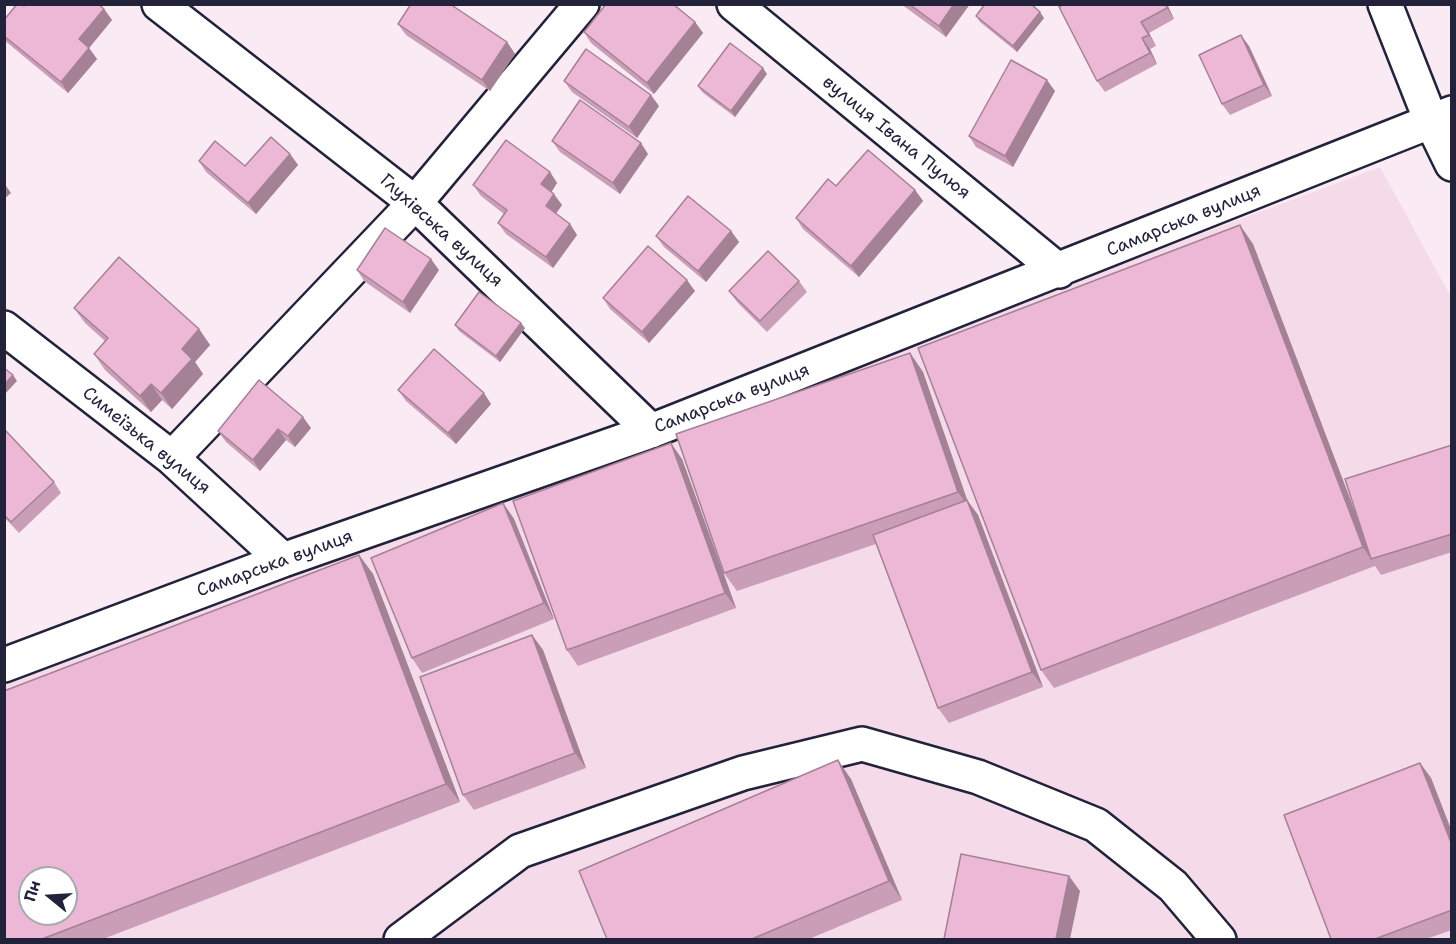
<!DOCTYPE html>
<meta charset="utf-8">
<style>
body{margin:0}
#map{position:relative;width:1456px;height:944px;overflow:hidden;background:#f9eaf3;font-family:"Shantell Sans",sans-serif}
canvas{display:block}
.frame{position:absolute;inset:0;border:6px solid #22223b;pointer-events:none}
.north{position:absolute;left:18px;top:866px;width:60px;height:60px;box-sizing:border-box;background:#fff;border:2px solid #a7a7b1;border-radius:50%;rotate:288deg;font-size:16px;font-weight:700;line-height:24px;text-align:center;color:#22223b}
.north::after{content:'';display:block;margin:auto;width:21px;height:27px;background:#22223b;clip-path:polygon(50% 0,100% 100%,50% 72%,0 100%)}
</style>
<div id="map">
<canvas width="1456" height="944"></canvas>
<div class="frame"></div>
<div class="north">Пн</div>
</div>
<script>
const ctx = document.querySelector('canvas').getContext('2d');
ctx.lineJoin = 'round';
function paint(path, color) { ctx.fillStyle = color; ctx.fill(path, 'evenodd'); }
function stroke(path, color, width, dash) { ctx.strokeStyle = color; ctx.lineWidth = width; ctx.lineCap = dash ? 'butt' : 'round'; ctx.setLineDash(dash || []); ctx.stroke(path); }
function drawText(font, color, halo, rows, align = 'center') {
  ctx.font = font + ' "Shantell Sans",sans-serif'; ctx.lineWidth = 4.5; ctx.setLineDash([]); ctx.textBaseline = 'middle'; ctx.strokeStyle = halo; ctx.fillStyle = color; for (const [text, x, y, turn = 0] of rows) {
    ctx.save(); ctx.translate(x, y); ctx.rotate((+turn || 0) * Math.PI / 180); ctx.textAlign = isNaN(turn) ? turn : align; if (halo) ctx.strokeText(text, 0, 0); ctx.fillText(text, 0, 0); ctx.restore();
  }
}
paint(new Path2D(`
 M1380,167L1451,297V939L5,940V682ZM30,878H66V914H30Z`), '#f5dbea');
const minor = new Path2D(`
 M159,4L415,203L651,431
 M734,4L1059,271
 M1385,4L1431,121L1452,164
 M4,328L172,458L283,560
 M172,458L415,203L582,4
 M4,665L283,560L651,431L1452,113
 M401,940L520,851L743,773L862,744L978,777L1096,825L1173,886L1219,940`);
stroke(minor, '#22223b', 38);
stroke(minor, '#fff', 33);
paint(new Path2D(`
 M901,4H970L946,37Z
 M1064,4H1167L1174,19L1149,33L1156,46L1150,49L1157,64L1105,92L1097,81Z
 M24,6L104,9L112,20L89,48L97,59L68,93L4,40V20Z
 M976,16L1044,18L1017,52L980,22Z
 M695,22L703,33L654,94L591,43L584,32Z
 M398,24L507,42L515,54L490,91L406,35Z
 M1249,46L1272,96L1230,115L1222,104Z
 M767,74L735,117L702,92L698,86Z
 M564,81L659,106L637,138L572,92Z
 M1055,91L1013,167L976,147L969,136Z
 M552,141L648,154L620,194L560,152Z
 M290,154L298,165L256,214L206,172L199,161L245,166Z
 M550,172L557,183L551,192L562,205L556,214L570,224L577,235L553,268L506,234L498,223L504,214L481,196L473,185Z
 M915,190L923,201L859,277L803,229L796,218Z
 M731,231L739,242L706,282L664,247L656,236Z
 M1253,244L1357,517L1452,445V552L1381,575L1375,566L1054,688L1041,670Z
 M357,270H439L410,313L364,281Z
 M799,281L807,292L767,332L737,302L729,291Z
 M695,291L649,343L610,309L603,298Z
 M74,308L199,329L210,345L195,362L203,374L172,409L162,400L151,412L105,370L94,354L105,341L85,323Z
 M455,325L525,328L500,362L459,331Z
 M910,353L923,372L967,500L978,515L1043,687L949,723L938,708L876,544L737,591L724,573Z
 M398,390L491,404L456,444L406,401Z
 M311,428L295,447L286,440L260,471L226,442L218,431Z
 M4,432L54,482L61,493L19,533L4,517Z
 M682,459L736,608L578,666L567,650Z
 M503,503L514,519L554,619L422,673L412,658Z
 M359,555L373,574L460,802L103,939H4Z
 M532,635L543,650L586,768L474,810L463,795Z
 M1420,763L1431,778L1452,832V930L1426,939H1331Z
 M851,779L902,900L809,939H607Z`), '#cb9eb8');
paint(new Path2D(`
 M954,4H970L946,37L939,26Z
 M1165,4H1167L1174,19L1167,8Z
 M104,9L112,20L89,48L97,59L68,93L61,82L79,39Z
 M1040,12L1044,18L1017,52L1013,46Z
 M695,22L703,33L654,94L647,83Z
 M1141,22L1149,33L1156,46L1149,35Z
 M1241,35L1249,46L1272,96L1264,85Z
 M1142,38L1150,49L1157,64L1150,53Z
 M507,42L515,54L490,91L482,80Z
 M763,68L767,74L735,117L731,111Z
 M1047,80L1055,91L1013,167L1005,156Z
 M651,95L659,106L637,138L629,127Z
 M641,143L648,154L620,194L613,183Z
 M290,154L298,165L256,214L248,203Z
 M550,172L557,183L549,196L541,184Z
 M4,183L11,193L4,199Z
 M915,190L923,201L859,277L851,266Z
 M554,194L562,205L553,217L546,206Z
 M570,224L577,235L553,268L546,257Z
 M1240,225L1253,244L1373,559H1371L1363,547Z
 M731,231L739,242L706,282L698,271Z
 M431,259L439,270L410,313L403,302Z
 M687,280L695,291L649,343L642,332Z
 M521,323L525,328L500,362L496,356Z
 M199,329L210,345L195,362L203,374L172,409L161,393L182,349Z
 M910,353L923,372L971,511L958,492Z
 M13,375L17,381L4,395V385Z
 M151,384L162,400L151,412L140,396Z
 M484,393L491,404L456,444L448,433Z
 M303,417L311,428L295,447L288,436Z
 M278,429L286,440L260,471L253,460Z
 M671,443L682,459L736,608L725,593Z
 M967,500L978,515L1043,687L1032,672Z
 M503,503L514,519L554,619L544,603Z
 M359,555L373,574L460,802L446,784Z
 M532,635L543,650L586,768L575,753Z
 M838,760L851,779L902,900L889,881Z
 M1420,763L1431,778L1452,832V845Z
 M1069,876L1080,891L1070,939H1056Z`), '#a58196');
const building = new Path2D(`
 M17,4H22L24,6L26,4H98L104,9L79,39L89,48L61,82L4,36V20Z
 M411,4H450L507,42L482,80L398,24Z
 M606,4H673L695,22L647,83L584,32Z
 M909,4H954L939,26Z
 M985,4H1031L1040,12L1013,46L976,16Z
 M1064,4H1165L1167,8L1141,22L1149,35L1142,38L1150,53L1097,81L1059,7Z
 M1241,35L1264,85L1222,104L1199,55Z
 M730,43L763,68L731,111L698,86Z
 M586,49L651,95L629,127L564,81Z
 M1011,60L1047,80L1005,156L969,136Z
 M580,100L641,143L613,183L552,141Z
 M271,137L290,154L248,203L199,161L215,141L245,166Z
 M506,140L550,172L541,184L554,194L546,206L570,224L546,257L498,223L507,210L473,185Z
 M868,150L915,190L851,266L796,218L828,179L836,186Z
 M688,196L731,231L698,271L656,236Z
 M1240,225L1363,547L1041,670L918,348Z
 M385,228L431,259L403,302L357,270Z
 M648,246L687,280L642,332L603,298Z
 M768,251L799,281L760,321L729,291Z
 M119,257L199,329L182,349L192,359L161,393L151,384L140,396L94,354L108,338L74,308Z
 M479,292L521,323L496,356L455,325Z
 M434,349L484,393L448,433L398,390Z
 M910,353L958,492L724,573L676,434Z
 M4,368L13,375L4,385Z
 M259,380L303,417L288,436L278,429L253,460L218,431Z
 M6,431L54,482L11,522L4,515V432Z
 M671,443L725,593L567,650L513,501Z
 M1452,445V534L1371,559L1345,479Z
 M967,500L1032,672L938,708L873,535Z
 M503,503L544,603L412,658L371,558Z
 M359,555L446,784L42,939H4V691ZM30,878H66V914H30Z
 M532,635L575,753L463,795L420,677Z
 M838,760L889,881L752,939H607L579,871Z
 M1420,763L1452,845V910L1375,939H1331L1284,815Z
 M961,854L1069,876L1056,939H944Z`);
paint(building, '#ecb8d6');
stroke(building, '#a58196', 1.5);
drawText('18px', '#22223b', '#fff', [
 ["вулиця Івана Пулюя",896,138,39],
 ["Самарська вулиця",1184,221,-22],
 ["Глухівська вулиця",441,231,42],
 ["Самарська вулиця",732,399,-21],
 ["Симеїзька вулиця",146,441,39],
 ["Самарська вулиця",275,564,-20]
]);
</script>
